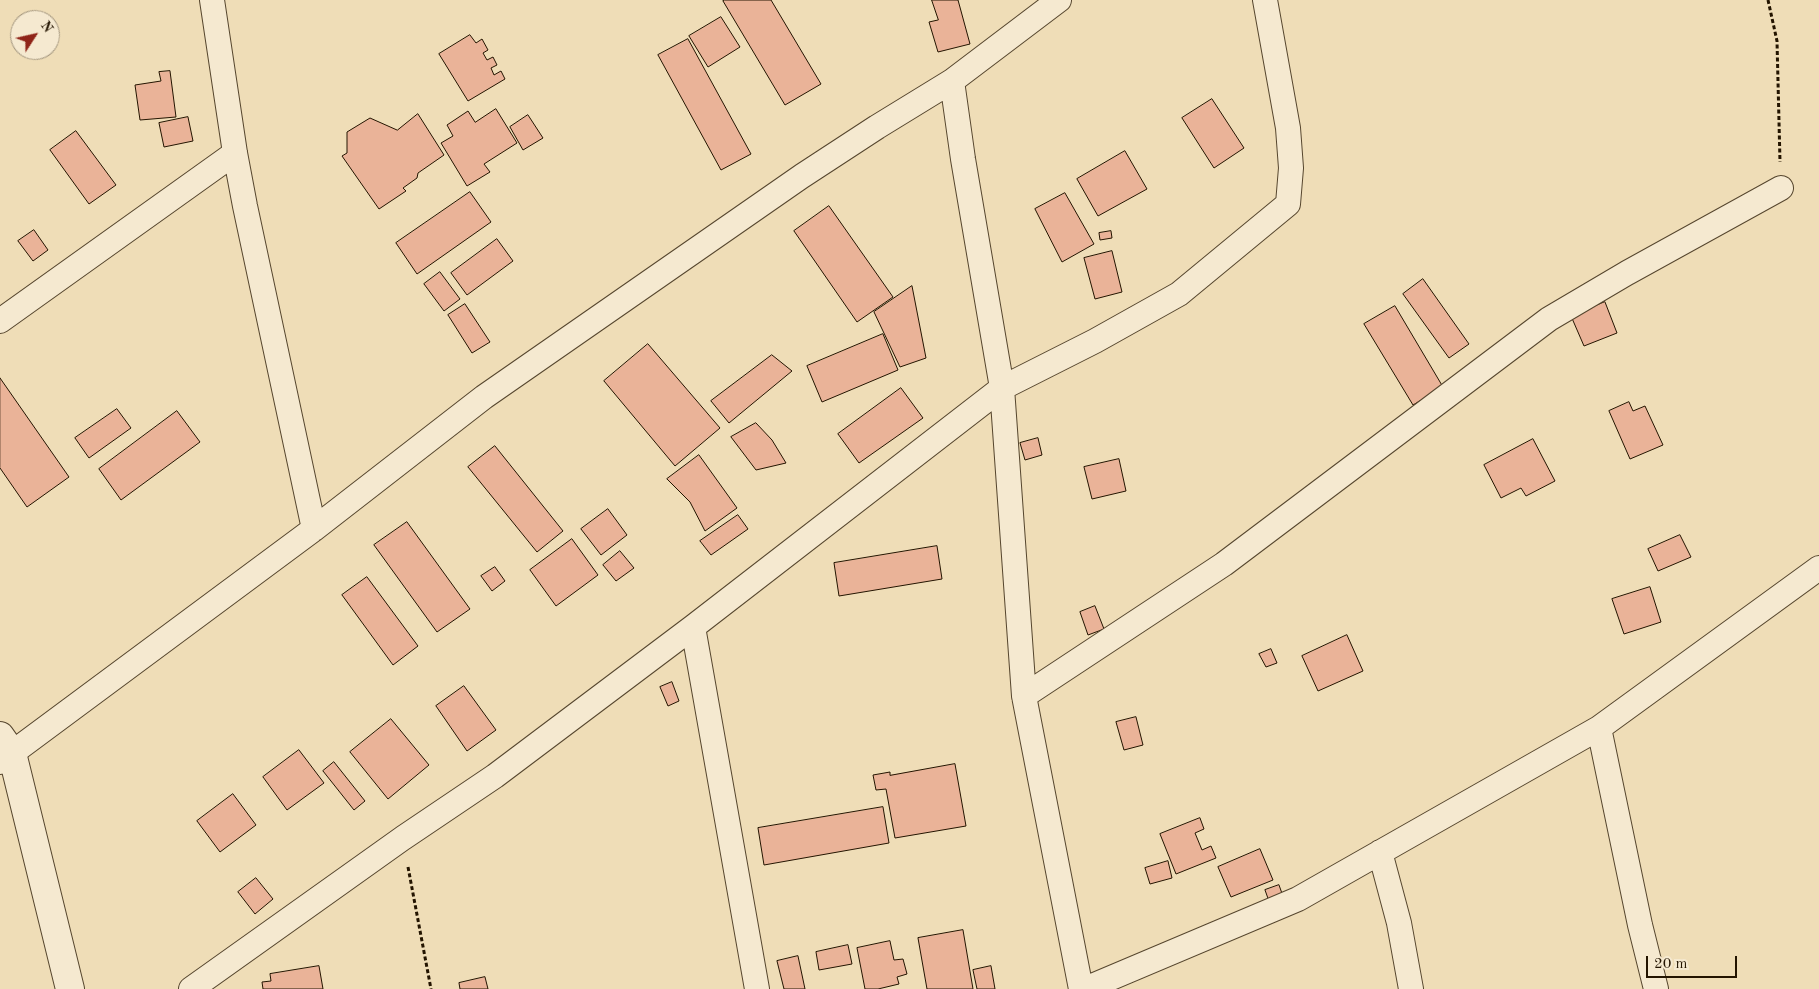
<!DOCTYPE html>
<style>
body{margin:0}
#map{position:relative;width:1819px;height:989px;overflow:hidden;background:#efddb7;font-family:"Old Standard TT",serif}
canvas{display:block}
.north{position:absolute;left:10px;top:10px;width:50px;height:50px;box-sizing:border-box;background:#f5e9d0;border:1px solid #a1947d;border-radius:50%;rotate:55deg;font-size:14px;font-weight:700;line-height:20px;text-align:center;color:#231400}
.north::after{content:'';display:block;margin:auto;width:18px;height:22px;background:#8f2418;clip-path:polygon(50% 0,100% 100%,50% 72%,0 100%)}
.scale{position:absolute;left:1646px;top:956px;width:91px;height:22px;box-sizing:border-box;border:2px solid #231400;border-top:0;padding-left:6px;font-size:15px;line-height:18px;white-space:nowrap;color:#231400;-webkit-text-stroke:4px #f5e9d0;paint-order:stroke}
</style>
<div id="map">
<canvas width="1819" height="989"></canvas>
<div class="north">N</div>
<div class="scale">20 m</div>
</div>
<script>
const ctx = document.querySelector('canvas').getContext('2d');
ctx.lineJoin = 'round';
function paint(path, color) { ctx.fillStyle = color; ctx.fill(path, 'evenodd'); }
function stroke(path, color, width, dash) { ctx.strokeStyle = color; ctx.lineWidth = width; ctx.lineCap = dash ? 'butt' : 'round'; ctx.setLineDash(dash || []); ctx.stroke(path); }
const building = new Path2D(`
 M725,0H771L821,84L785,105L723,1Z
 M932,0H958L970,44L938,52L929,22L938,20Z
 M721,17L740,47L708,67L689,36Z
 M470,35L476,43L482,39L488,50L483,53L487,60L493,57L497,65L491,68L494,75L501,71L505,79L468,101L439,54Z
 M688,39L751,154L721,170L658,55Z
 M170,71L176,117L140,120L135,85L161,81L159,72Z
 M1212,99L1244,148L1214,168L1182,118Z
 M496,109L517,143L484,164L490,172L467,186L441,143L453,136L447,125L468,111L475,122Z
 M418,114L444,155L418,173L417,178L403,188L406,191L379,209L342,156L347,153V132L370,118L397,130Z
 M528,115L543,138L523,150L510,127Z
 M188,117L193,141L164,147L159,123Z
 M76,131L116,185L89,204L50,150Z
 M1125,151L1147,189L1098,216L1077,179Z
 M470,192L491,222L417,274L396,243Z
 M1065,193L1094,244L1062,262L1035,209Z
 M829,206L893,297L857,322L794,231Z
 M34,230L48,250L33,261L18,241Z
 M1111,231L1112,238L1100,240L1099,233Z
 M497,239L513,261L467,295L451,273Z
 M1112,251L1122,292L1095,299L1084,258Z
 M440,272L460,299L444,311L424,284Z
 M1423,279L1469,344L1449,358L1403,294Z
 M912,286L926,358L900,367L874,312Z
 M1605,302L1617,333L1584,346L1571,316Z
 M465,304L490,342L472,353L448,315Z
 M1395,306L1443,387L1413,405L1364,324Z
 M883,334L898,370L822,402L807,366Z
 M648,344L720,428L675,466L604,381Z
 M772,355L792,371L729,423L711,401Z
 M0,378L69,477L27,507L0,468Z
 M901,388L923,418L859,463L838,434Z
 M1629,402L1633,411L1645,406L1663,445L1630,459L1609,411Z
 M117,409L131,428L89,458L75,438Z
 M177,411L200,442L121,500L99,469Z
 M756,423L772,440L786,463L756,470L731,437Z
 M1038,438L1042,455L1025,460L1020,443Z
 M1533,439L1555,481L1526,496L1521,488L1501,498L1484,465Z
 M495,446L563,531L537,552L468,467Z
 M699,455L737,508L705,531L690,502L667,479Z
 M1119,459L1126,491L1092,499L1084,467Z
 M608,509L627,535L601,555L581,529Z
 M738,515L748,529L711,555L700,541Z
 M407,522L470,609L437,632L374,545Z
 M1680,535L1691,557L1658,571L1648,549Z
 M572,539L598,575L556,606L530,570Z
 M937,546L942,579L839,596L834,563Z
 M620,551L634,568L616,581L603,565Z
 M495,567L505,581L492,591L481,576Z
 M367,577L418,646L393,665L342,595Z
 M1650,587L1661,622L1624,634L1612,599Z
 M1095,606L1104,629L1088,635L1080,612Z
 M1347,635L1363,671L1318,691L1302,656Z
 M1271,649L1277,663L1266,667L1259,654Z
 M672,682L679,701L668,706L660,687Z
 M464,686L496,730L467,751L436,706Z
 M1136,717L1143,745L1124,750L1116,722Z
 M391,719L429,765L388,799L350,752Z
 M299,750L324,783L287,810L263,777Z
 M334,762L365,801L354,810L323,771Z
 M955,764L966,826L895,838L886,789L876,790L873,775L890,772V775Z
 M233,794L256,825L220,852L197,821Z
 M883,807L889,843L764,865L758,828Z
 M1200,818L1204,829L1195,833L1202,850L1211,846L1216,858L1176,874L1160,834Z
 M1260,849L1273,880L1231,897L1218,867Z
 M1168,861L1172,878L1150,884L1145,868Z
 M256,878L273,899L255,914L238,892Z
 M1279,885L1284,899L1270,904L1265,890Z
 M963,930L973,989H927L918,938Z
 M890,941L894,960L903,959L907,974L897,977L899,984L878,989H865L857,948Z
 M848,945L852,964L819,970L816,952Z
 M798,956L805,989H784L777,961Z
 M319,966L323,989H263L262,982L271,981L270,974Z
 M991,966L995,989H977L973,970Z
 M485,977L488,989H460L459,983Z`);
paint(building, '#eab398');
stroke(building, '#231400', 1);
const minor = new Path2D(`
 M212,0L235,153L245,206L314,529
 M952,81L1059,0
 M0,321L235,153
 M693,627L757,989
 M1024,696L1224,564L1549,319L1627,273L1781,188
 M1599,728L1640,925L1656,989
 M0,762L314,529L484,397L802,176L877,127L952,81L963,159L1002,388L1024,696L1081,989
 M1380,852L1399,923L1411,989
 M191,989L403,838L495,776L693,627L1002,388L1095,341L1179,294L1288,204L1291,168L1288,128L1265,0
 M1085,989L1298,899L1599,728L1819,568`);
const tertiary = new Path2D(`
 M0,736L12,753L70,989`);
stroke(minor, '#56462e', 26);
stroke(tertiary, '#56462e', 30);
stroke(new Path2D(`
 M1768,0L1777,41L1780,162
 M408,867L431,989`), '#231400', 3, [4, 2.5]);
stroke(minor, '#f5e9d0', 24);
stroke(tertiary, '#f5e9d0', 28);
</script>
